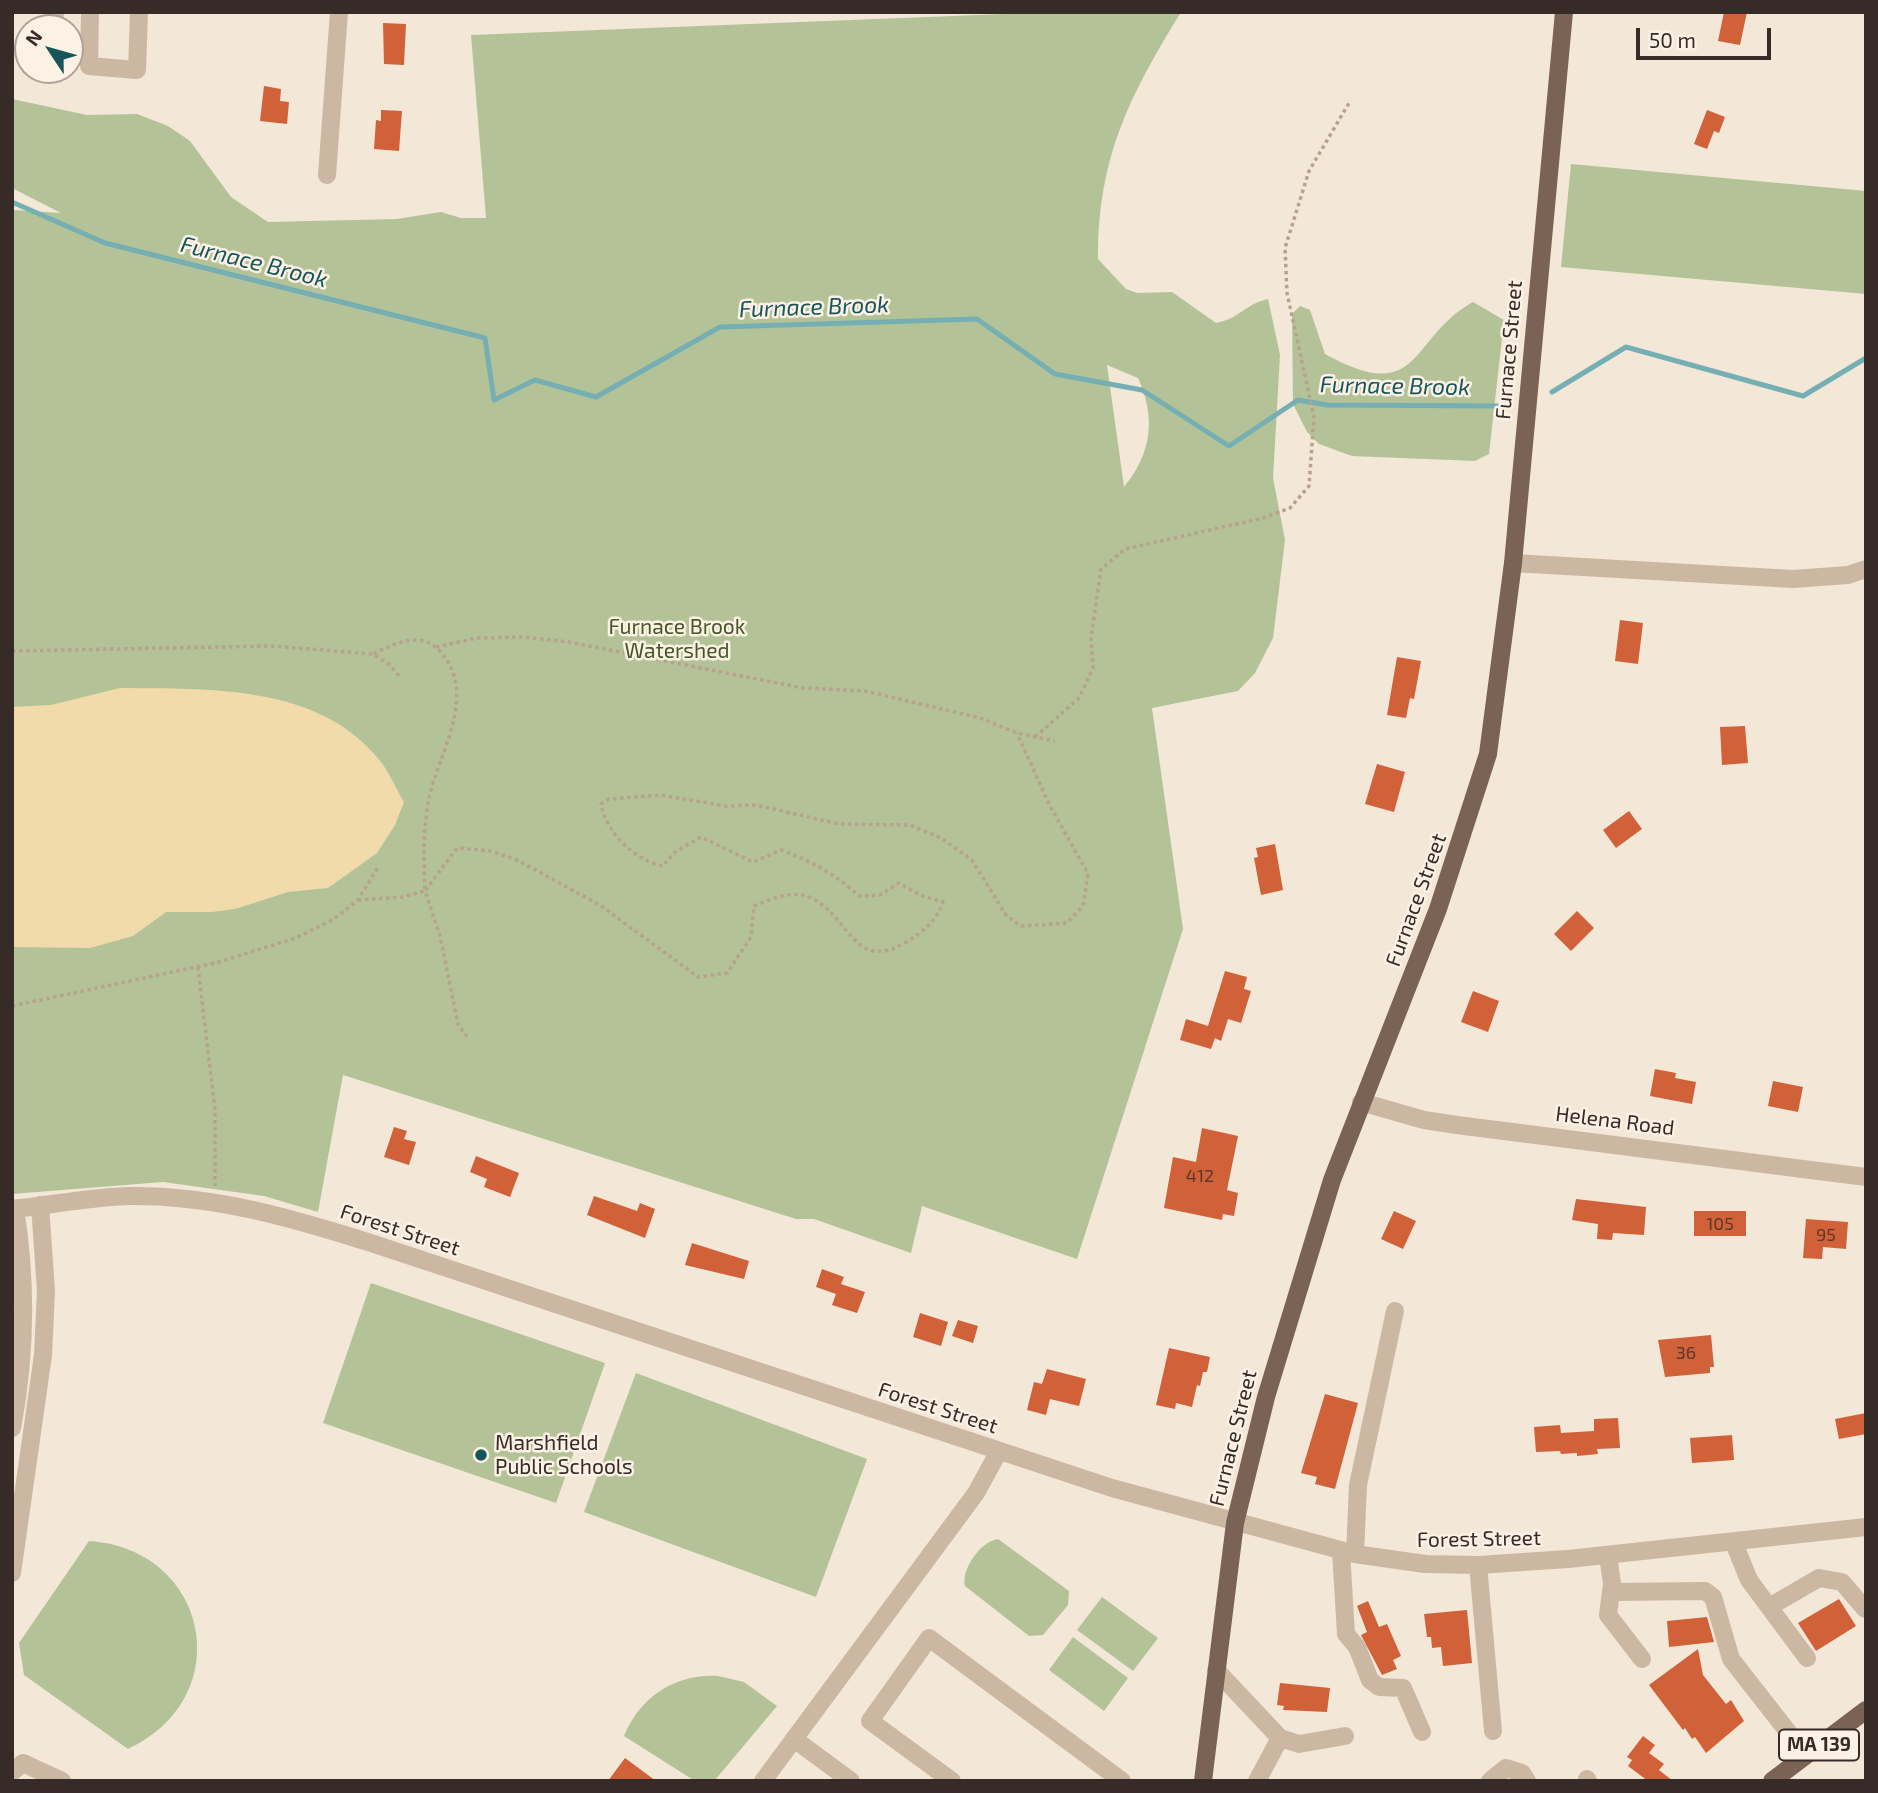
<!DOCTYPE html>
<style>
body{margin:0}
#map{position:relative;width:1878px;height:1793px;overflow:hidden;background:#f3e7d8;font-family:"Exo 2",sans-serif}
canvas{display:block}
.frame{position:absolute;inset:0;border:14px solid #362b26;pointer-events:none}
.north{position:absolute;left:14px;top:14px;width:70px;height:70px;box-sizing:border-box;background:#fbf1e4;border:2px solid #aca298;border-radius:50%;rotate:306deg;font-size:19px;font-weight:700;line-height:28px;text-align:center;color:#362b26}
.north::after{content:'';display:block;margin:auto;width:24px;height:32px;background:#18555b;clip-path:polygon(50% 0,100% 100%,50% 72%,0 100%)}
.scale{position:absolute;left:1636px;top:28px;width:135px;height:32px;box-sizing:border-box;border:4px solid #362b26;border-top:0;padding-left:9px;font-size:21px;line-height:24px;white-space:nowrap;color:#362b26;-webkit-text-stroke:5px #fbf1e4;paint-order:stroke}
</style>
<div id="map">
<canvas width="1878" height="1793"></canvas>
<div class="frame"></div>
<div class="north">N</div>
<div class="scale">50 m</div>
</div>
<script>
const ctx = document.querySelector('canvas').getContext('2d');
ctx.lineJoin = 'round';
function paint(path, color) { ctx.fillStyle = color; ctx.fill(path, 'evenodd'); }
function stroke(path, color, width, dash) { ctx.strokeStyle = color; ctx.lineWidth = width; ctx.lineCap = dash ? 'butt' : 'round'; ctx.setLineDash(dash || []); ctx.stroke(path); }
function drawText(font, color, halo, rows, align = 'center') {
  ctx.font = font + ' "Exo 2",sans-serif'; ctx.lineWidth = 5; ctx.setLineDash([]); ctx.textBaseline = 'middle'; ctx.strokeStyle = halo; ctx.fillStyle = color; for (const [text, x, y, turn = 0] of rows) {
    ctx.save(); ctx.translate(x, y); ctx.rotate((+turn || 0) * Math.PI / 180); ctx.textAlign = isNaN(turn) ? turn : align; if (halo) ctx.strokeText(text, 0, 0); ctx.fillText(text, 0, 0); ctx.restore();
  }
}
paint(new Path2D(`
 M1054,12H1181C1129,97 1098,157 1098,259L1126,289L1137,293L1172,292L1216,323C1241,318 1243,305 1268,299L1280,355L1273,478L1285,540L1273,638L1255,673L1238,691L1152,708L1183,929L1077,1259L922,1206L911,1253L814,1219H796L343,1075L318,1212L264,1196L163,1182L12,1194V210L61,213L12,188V99L87,115L137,114L168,126L190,141L231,197L268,222L397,219L441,212L461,218H486L471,35ZM1107,365L1138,378C1156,417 1152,453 1124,487Z
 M1571,164L1866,191V294L1561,267Z
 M1473,302L1504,320L1489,454L1475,461L1352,456L1319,444L1307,432L1293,404L1292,314L1300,306L1310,310L1325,354C1422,408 1409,337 1473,302Z
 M371,1283L605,1363L556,1503L323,1423Z
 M636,1373L867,1459L816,1597L584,1512Z
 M998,1539L1069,1591L1068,1605L1043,1635L1029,1636L965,1586C961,1569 981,1541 998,1539Z
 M89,1541C210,1549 239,1698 128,1749L24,1675L19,1643Z
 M1102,1597L1158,1638L1133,1671L1077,1630Z
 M1073,1637L1128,1678L1104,1711L1049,1670Z
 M718,1676L744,1682L777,1706L715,1780L695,1781L624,1736C641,1696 675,1674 718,1676Z`), '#b3c397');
paint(new Path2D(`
 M120,688C206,689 315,684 376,756C388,769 395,787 404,802L395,825L377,853L328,888L288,892L235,909L212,912H166L133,936L90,948L12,947V707L51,705Z`), '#f2dbab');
stroke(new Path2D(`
 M12,202L105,243L485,338L494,400L535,380L596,397L720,327L977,319L1055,374L1142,390L1229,446L1298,400L1327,405L1499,406
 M1552,392L1626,347L1803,396L1866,358`), '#75afb3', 5);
paint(new Path2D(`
 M1724,12H1747L1740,45L1718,41Z
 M383,23L406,24L404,65L384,64Z
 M264,86L281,89L280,101L289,102L287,124L260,121Z
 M381,110L402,111L399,151L374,149L376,120L381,121Z
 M1707,110L1725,117L1719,133L1714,131L1707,149L1694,144Z
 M1620,620L1643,623L1638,664L1615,661Z
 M1397,657L1421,661L1414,699L1410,698L1406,718L1387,715Z
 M1745,726L1748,763L1722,765L1720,727Z
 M1377,764L1405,772L1394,812L1365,804Z
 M1629,811L1642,829L1616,848L1603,830Z
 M1275,844L1283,890L1261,895L1254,858L1258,857L1256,848Z
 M1577,911L1594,928L1571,951L1554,934Z
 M1225,971L1247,977L1244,989L1251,991L1241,1023L1228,1019L1221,1041L1215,1038L1211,1049L1180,1040L1186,1019L1208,1026Z
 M1473,991L1499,1001L1488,1032L1461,1022Z
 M1655,1069L1676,1073L1675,1078L1696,1082L1692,1104L1650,1096Z
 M1773,1081L1803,1087L1798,1112L1768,1106Z
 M394,1127L407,1131L404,1139L416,1142L409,1165L384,1157Z
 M1202,1128L1238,1136L1227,1190L1238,1193L1234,1216L1223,1214L1222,1220L1164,1208L1173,1157L1196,1162Z
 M476,1156L519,1173L510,1197L484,1187L487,1179L470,1172Z
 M594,1196L637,1211L640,1203L655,1209L645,1238L587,1215Z
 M1576,1199L1646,1207L1644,1235L1613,1233L1612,1240L1597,1239L1598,1224L1572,1220Z
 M1394,1211L1416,1221L1403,1249L1381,1239Z
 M1694,1211H1746V1236H1694Z
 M1806,1219L1848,1222L1846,1249L1823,1247L1822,1259L1803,1258Z
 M692,1243L749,1261L744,1279L685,1265Z
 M822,1269L844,1277L841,1284L865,1292L857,1313L832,1305L836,1294L816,1287Z
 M920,1313L948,1322L941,1346L913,1337Z
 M958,1320L978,1326L973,1343L952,1336Z
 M1711,1335L1714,1367H1710V1373L1665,1377L1658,1340Z
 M1169,1348L1210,1357L1207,1372H1203L1200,1386L1197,1385L1192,1407L1176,1403L1175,1409L1156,1405Z
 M1047,1369L1086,1379L1079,1406L1050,1399L1046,1415L1027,1410L1034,1382L1042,1384Z
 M1325,1394L1358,1403L1335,1489L1315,1484L1317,1477L1301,1473Z
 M1866,1413V1434L1839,1439L1835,1419Z
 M1618,1418L1620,1448L1597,1449L1598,1454L1577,1456V1453L1561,1454L1560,1451L1536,1452L1534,1427L1560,1425L1561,1433L1594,1431V1419Z
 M1732,1435L1734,1460L1692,1463L1690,1438Z
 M1839,1599L1856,1626L1816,1651L1798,1623Z
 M1368,1601L1379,1627L1387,1624L1401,1656L1393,1660L1397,1669L1382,1675L1361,1635L1367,1632L1357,1606Z
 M1467,1610L1472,1663L1443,1666L1441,1647L1432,1648L1431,1637H1427L1424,1614Z
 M1707,1617L1714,1642L1669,1647L1667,1621Z
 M1698,1649L1703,1675L1726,1704L1731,1700L1744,1721L1706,1753L1695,1737L1692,1739L1685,1728L1683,1730L1649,1685Z
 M1280,1683L1330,1688L1327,1712L1283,1710L1284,1706L1277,1705Z
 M1643,1736L1655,1745L1649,1753L1664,1764L1659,1770L1673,1781H1648L1628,1766L1632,1760L1627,1757Z
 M625,1758L656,1781H608Z`), '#d06139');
stroke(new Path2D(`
 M436,647L477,638L524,637L569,642L803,688L865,691L980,718L1017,733L1055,741
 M12,651L271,646L373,654L390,665L399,676
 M1035,737L1079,698L1093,668L1091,638L1101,569L1125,549L1263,518L1290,508L1309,486L1314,417L1287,293L1285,248L1309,171L1349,103
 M358,900L402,897L425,891C424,865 423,837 427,810C433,758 481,700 441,652C421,630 395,643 373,654
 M198,967L215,1110V1186
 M12,1006L215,963L296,938L334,919L358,900L378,867
 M467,1037L458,1024L440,936L425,891L457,848L491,851L517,860L600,905L698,977L727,973L751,937L754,906C771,899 793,889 811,898C851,916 853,975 908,941C925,930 936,921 943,902L920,895L899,883L880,895L859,896C835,874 811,861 781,850L753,862L701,837L675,852L663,866C635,861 606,832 601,804L609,799L660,795L726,806L756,805L839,824L910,825L941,838L972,860L1006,915L1021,926L1067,923L1083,906L1088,874L1049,804L1017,733`), '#b8a18d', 3.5, [3.5, 3.5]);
stroke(new Path2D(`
 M90,12L89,66L137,70L139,12
 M54,23L55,12
 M327,175L339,12
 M1513,563L1793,579L1848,575L1866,569
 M1361,1102L1424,1120L1457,1125L1866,1177
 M12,1209C52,1205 90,1197 130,1196C213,1195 292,1218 371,1243L1112,1488L1355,1554L1425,1564L1478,1565L1568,1559L1866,1527
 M12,1428C26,1354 27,1283 15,1209
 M1734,1543L1749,1580L1807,1658
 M1341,1551L1346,1634L1357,1647L1370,1680L1379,1687L1403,1688L1422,1732
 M1355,1554L1358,1485L1395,1311
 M1608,1555L1612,1584L1608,1615L1642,1659
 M1478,1565L1493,1731
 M12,1573L43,1355L46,1291L40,1205
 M1611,1592L1705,1591L1713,1597L1731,1659L1806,1755
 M1769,1607L1819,1578L1842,1582L1865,1609
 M1216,1670L1280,1738L1257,1781
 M1280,1738L1299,1744L1345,1736
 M794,1739L851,1781
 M12,1772L23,1763L62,1781
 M1587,1779L1588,1781
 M763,1781L976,1493L999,1451
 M952,1781L870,1721L929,1638L1122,1781
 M1490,1781L1506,1768L1522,1773L1527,1781`), '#ccb7a3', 18);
stroke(new Path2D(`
 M1203,1781L1235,1523L1266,1397L1332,1180L1438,909L1488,754L1513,563L1564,12
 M1772,1781L1866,1710`), '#7a6255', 18);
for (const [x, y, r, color] of [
 [481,1455,7,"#18555b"]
]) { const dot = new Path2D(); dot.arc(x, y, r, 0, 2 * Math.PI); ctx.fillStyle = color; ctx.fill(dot); stroke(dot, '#fbf1e4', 2.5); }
drawText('18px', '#5c382b', null, [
 ["412",1200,1176],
 ["105",1720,1224],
 ["95",1826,1235],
 ["36",1686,1353]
]);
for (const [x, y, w] of [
 [1819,1745,80]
]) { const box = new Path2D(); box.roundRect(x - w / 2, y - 15.5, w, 31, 5); ctx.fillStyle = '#fbf1e4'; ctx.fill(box); stroke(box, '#362b26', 2); }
drawText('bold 19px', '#362b26', null, [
 ["MA 139",1819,1745]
]);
drawText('21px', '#362b26', '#fbf1e4', [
 ["Furnace Street",1509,350,-85],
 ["Furnace Street",1416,900,-70],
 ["Helena Road",1615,1121,7],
 ["Forest Street",400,1230,18],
 ["Forest Street",938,1408,18],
 ["Furnace Street",1233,1438,-76],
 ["Forest Street",1479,1539,-1]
]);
drawText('21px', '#445727', '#fbf1e4', [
 ["Furnace Brook",677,627],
 ["Watershed",677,651]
]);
drawText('21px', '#362b26', '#fbf1e4', [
 ["Marshfield",495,1443],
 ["Public Schools",495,1467]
], 'left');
drawText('italic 23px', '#18555b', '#fbf1e4', [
 ["Furnace Brook",254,262,14],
 ["Furnace Brook",814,307,-2],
 ["Furnace Brook",1395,386,1]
]);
</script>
